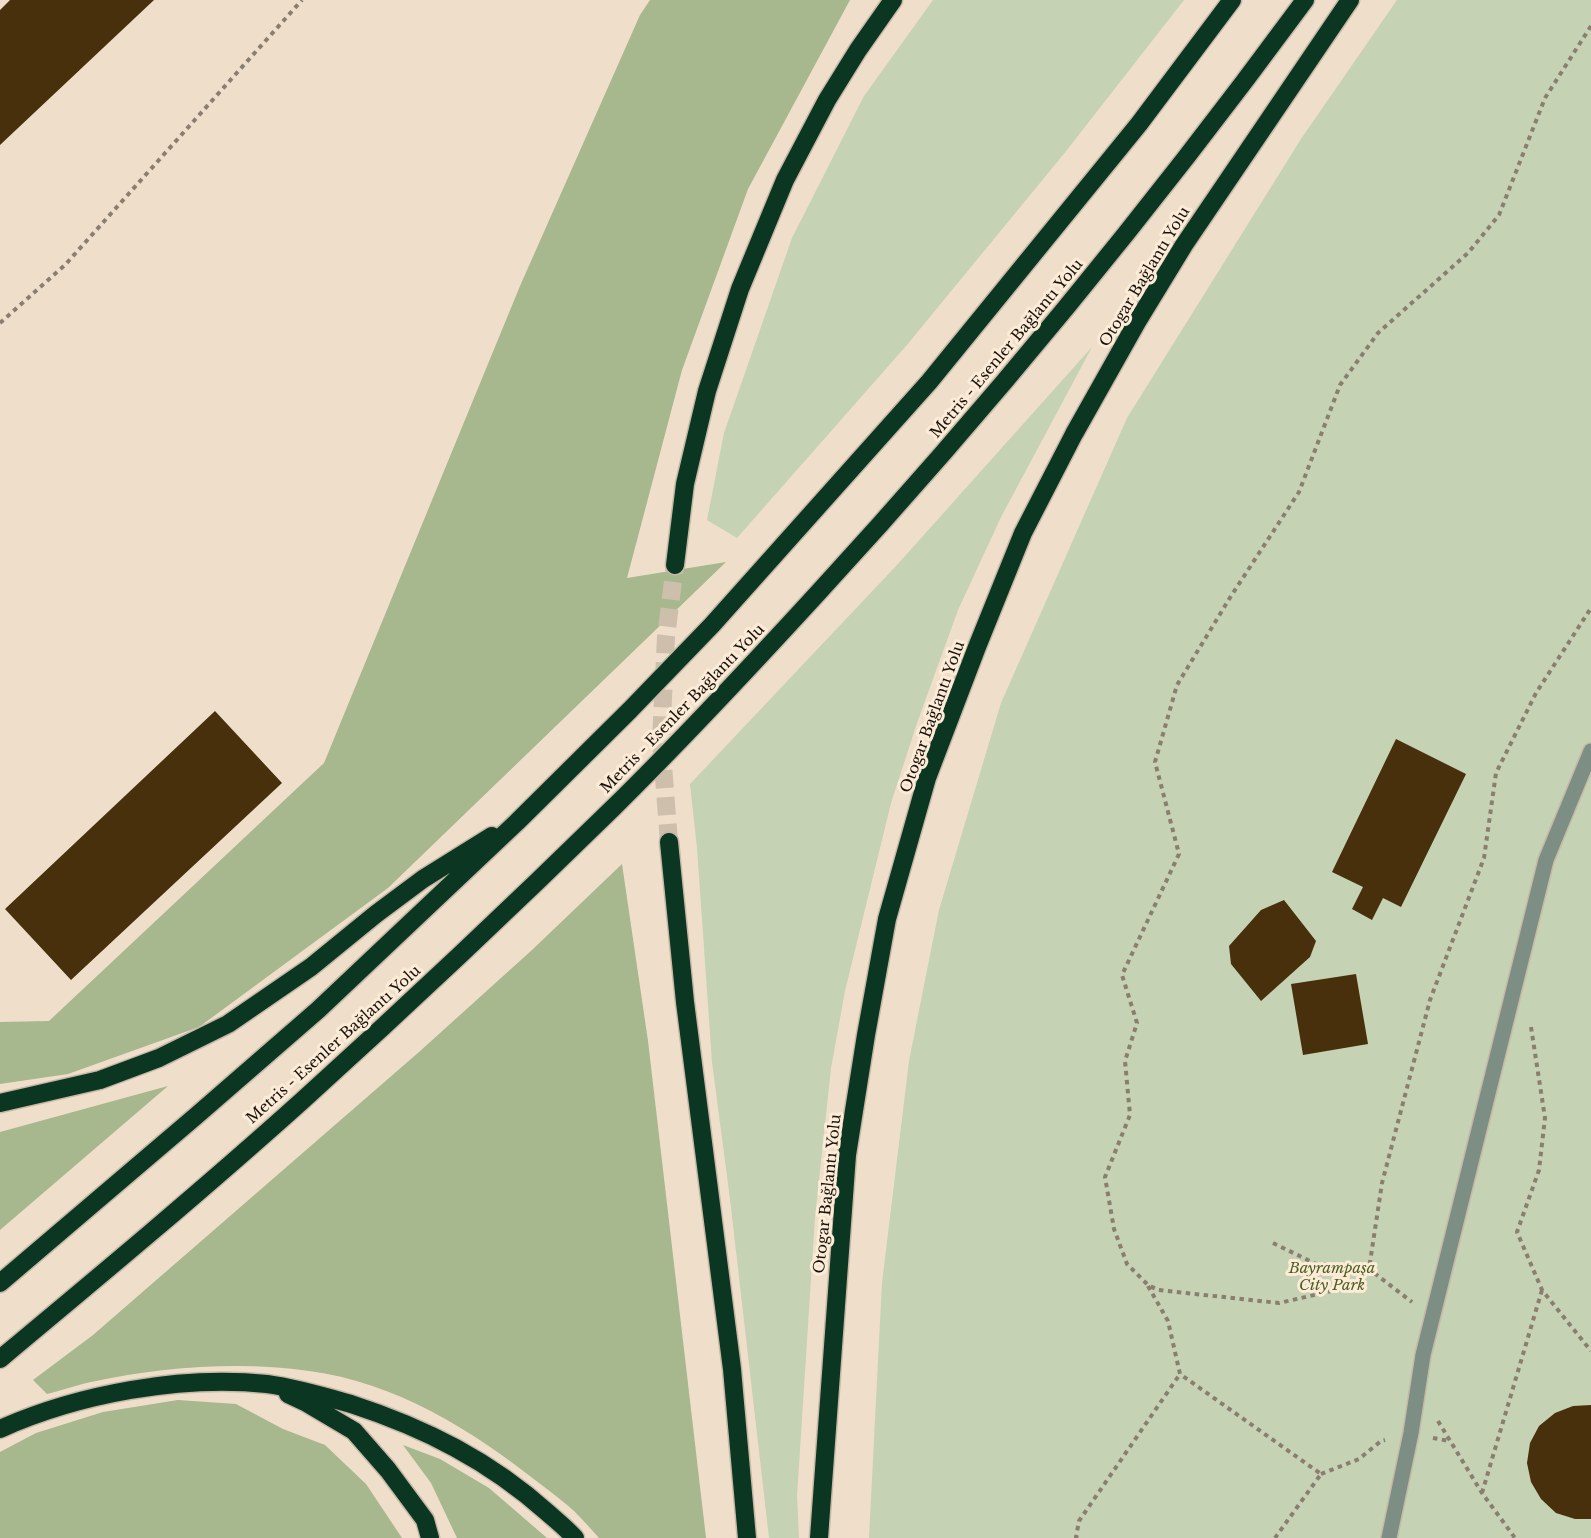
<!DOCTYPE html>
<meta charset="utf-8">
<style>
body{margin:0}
canvas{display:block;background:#eedeca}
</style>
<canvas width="1591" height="1538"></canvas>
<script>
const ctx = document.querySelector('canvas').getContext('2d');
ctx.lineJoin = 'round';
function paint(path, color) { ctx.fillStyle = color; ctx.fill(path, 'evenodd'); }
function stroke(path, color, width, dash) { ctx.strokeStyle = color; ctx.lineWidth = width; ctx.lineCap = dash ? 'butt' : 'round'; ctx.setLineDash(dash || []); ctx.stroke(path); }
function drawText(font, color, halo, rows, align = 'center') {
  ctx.font = font + ' "Libre Baskerville",serif'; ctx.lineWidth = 6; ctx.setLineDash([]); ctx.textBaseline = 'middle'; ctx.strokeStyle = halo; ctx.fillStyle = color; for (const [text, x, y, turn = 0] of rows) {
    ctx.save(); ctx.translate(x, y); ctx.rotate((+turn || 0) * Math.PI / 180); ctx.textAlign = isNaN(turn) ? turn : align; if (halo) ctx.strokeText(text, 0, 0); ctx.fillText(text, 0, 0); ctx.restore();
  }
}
paint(new Path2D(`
 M933,0H1184L1063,155L906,346L737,538L707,520L724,433L792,238L864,96Z
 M1397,0H1591V1538H869L882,1283L909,1061L939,910L1001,703L1127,418L1301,139Z
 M1092,347L1001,517L958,610L917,723L891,803L845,991L831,1068L815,1217L797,1496L799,1538H769L730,1199L712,1062L697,848L690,784L897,565Z`), '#c5d2b3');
paint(new Path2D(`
 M650,0H850L748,189L682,370L627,578L726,562L388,888L199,1027L68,1074L0,1084V1022L49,1021L324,763L520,286L640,15Z
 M622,864L648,1041L706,1538H599C591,1529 583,1520 574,1511C563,1501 551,1492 539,1483C472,1430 395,1382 309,1371C242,1361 161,1367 96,1381C79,1384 63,1390 47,1394L33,1380L93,1335L419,1052L532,950Z
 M168,1086L0,1230V1132Z
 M178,1400L236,1404L283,1429L325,1445L366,1484L402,1538H0V1452L36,1433L103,1412Z
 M403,1445L440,1459L489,1488L547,1538H457L431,1483Z`), '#a7b78e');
paint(new Path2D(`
 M10,0H154L0,145V10Z
 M215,711L282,783L71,980L5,909Z
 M1396,739L1466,774L1401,907L1383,898L1372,920L1352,909L1363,887L1332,872Z
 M1284,900L1316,941L1310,957L1261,1001L1231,964L1229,946L1261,910Z
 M1356,974L1368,1044L1303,1055L1291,984Z
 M1591,1405V1519H1575L1556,1513L1541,1499L1531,1482L1527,1463L1530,1443L1539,1426L1555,1413L1573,1406Z`), '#47300b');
stroke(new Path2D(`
 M669,842L661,740L666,637L675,565`), '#cebfad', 18, [18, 9]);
const lane = new Path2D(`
 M1389,1538L1411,1433L1423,1355L1546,860L1591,751`);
const highway = new Path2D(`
 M675,565L685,484L707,391L740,289L785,180L827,100L858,50L893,0
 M669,842L685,1002L732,1369L747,1538
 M0,1103L100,1080L159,1058L228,1024L311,967L376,914L423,879L492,836
 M0,1283L196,1116L318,1010L517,822L630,710L712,625L929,382L1139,124L1232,0
 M0,1359C102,1274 204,1189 303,1100C409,1004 513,906 614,807C684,738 751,666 817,594C991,405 1153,207 1305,0
 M288,1394L305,1402L354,1431L388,1470L425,1520L430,1538
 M0,1429C78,1394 181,1375 267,1384C296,1388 323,1396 351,1404C425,1428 490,1461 548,1513C557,1521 567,1529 575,1538
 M819,1538L847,1155L866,1035L887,919L927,778L977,647L1023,533L1074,434L1137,322L1184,245L1350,0`);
stroke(lane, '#c7b9a7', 18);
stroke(highway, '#c7b9a7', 21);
stroke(new Path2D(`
 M1591,26L1545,98L1499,215L1468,253L1378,333L1340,385L1299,492L1231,596L1177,685L1155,762L1179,854L1122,975L1137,1023L1125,1061L1130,1115L1105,1177L1114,1229L1127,1264L1148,1285L1158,1290L1279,1303L1354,1286L1369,1269L1382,1183L1430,1000L1484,858L1496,773L1536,693L1591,608
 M0,323L65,265L302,0
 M1531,1027L1545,1118L1539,1170L1517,1232L1542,1290L1591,1351
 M1273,1243L1316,1264L1342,1265L1369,1269L1412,1302
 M1148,1286L1168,1321L1180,1374L1321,1474L1275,1538
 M1438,1421L1482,1493L1515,1538
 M1433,1438L1449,1441
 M1321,1474L1359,1459L1381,1441L1385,1440
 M1482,1493L1542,1290
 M1078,1538L1076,1537L1079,1521L1180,1374`), '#8a7e70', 4, [4.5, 4.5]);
stroke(lane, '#7d8f84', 15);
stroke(highway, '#0b3621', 18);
drawText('15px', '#17110a', '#fbebd7', [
 ["Otogar Bağlantı Yolu",1145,277,-59],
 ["Metris - Esenler Bağlantı Yolu",1007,349,-50],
 ["Metris - Esenler Bağlantı Yolu",683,709,-46],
 ["Otogar Bağlantı Yolu",933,717,-70],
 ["Metris - Esenler Bağlantı Yolu",334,1045,-42],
 ["Otogar Bağlantı Yolu",828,1194,-84]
]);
drawText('italic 15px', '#4b5f22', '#fbebd7', [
 ["Bayrampaşa",1332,1269],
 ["City Park",1332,1286]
]);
</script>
